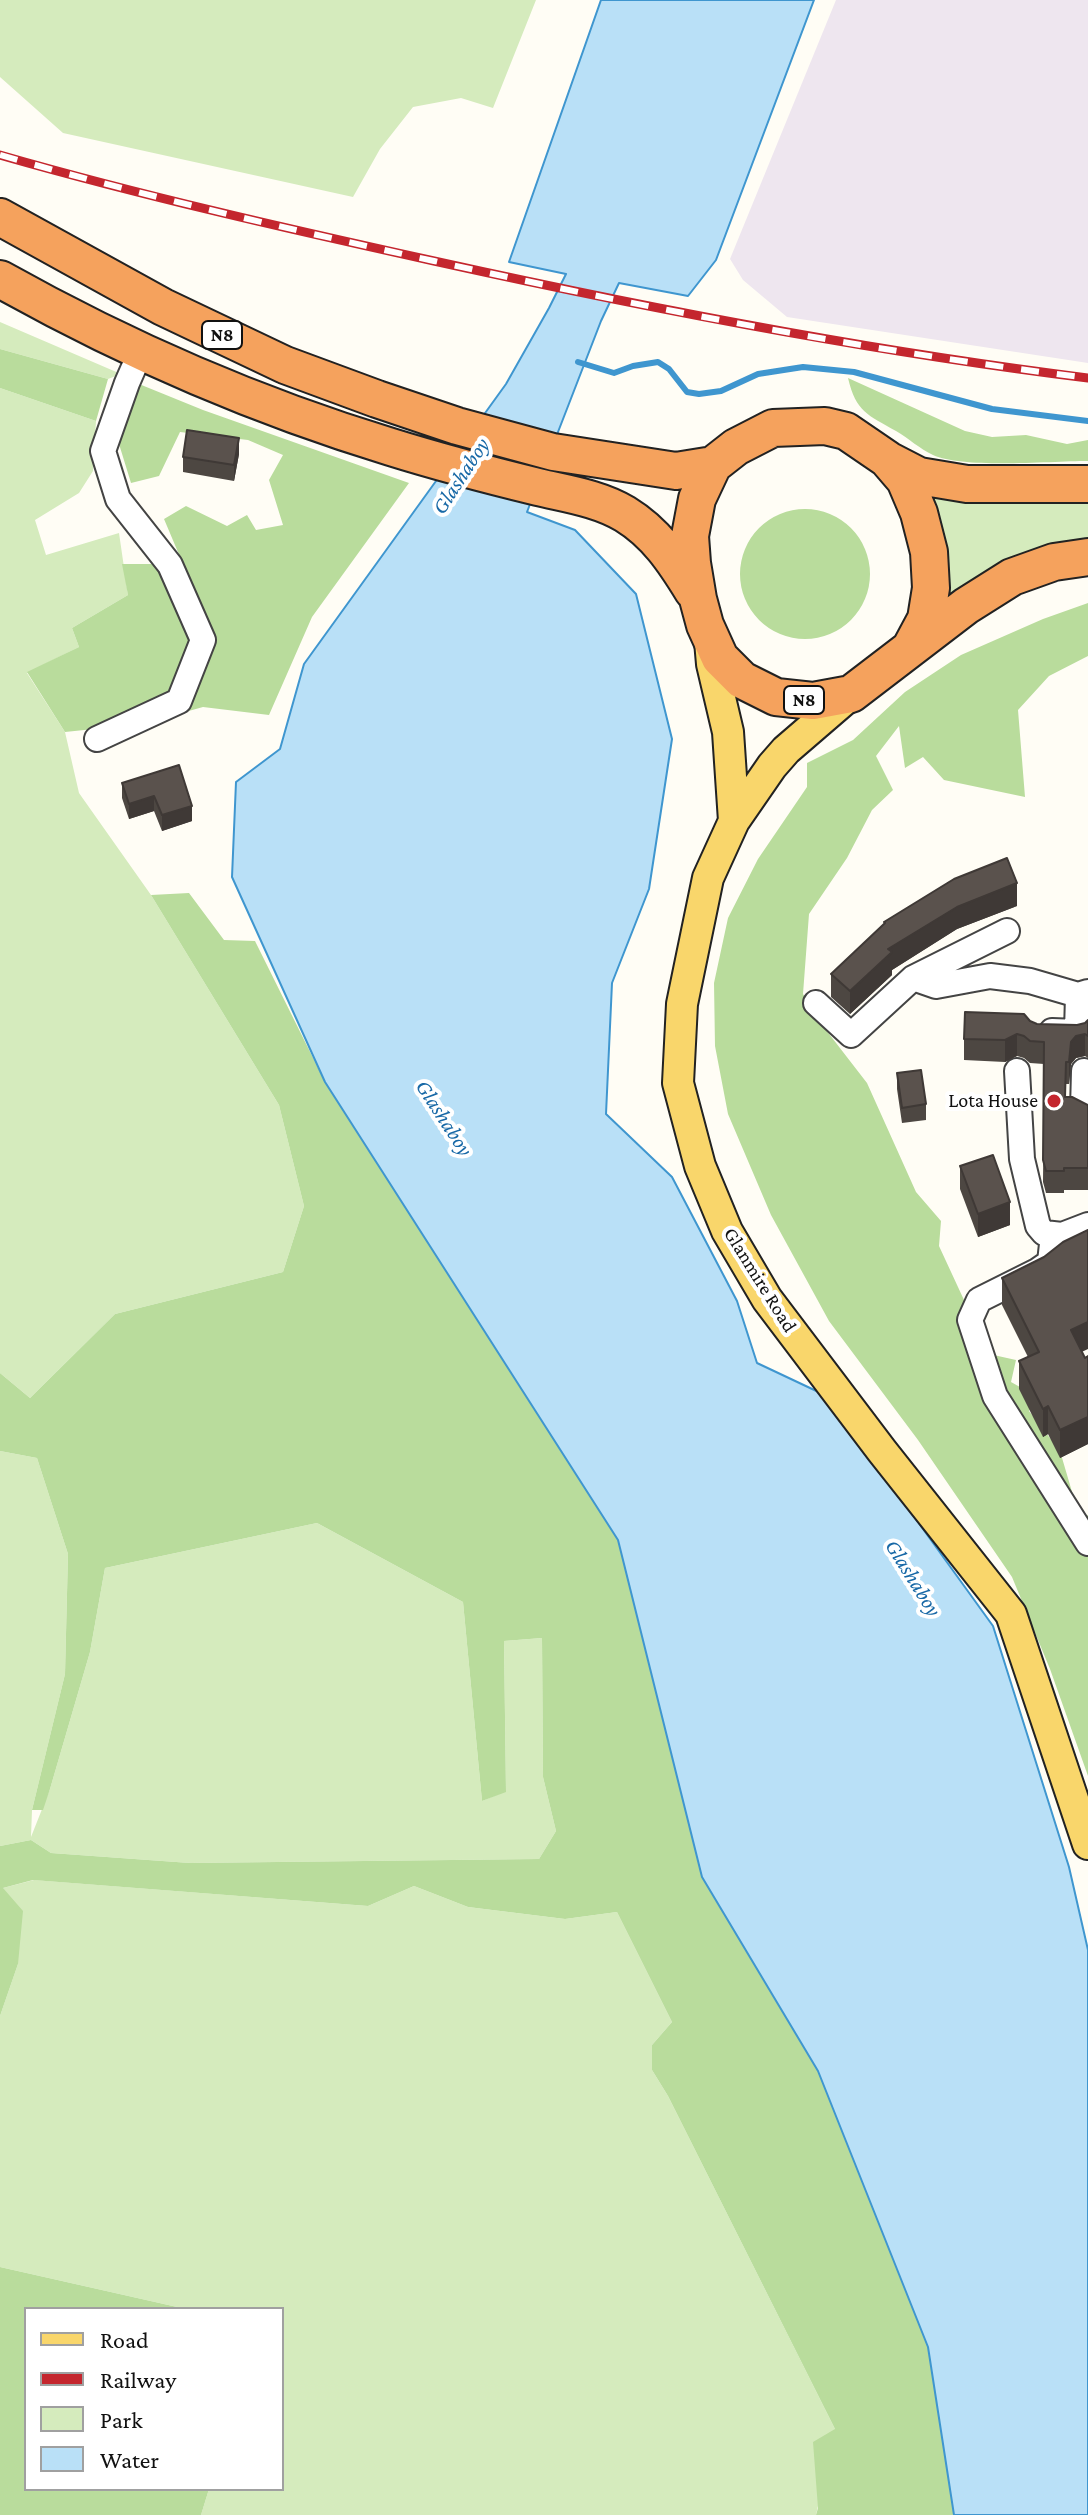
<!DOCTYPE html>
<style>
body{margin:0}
#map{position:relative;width:1088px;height:2515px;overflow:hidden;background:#fffdf5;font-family:"Crimson Pro",serif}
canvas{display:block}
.legend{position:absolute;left:24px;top:2307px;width:260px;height:184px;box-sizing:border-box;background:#fff;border:2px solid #a0a0a0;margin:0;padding:10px 14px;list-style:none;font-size:24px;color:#111}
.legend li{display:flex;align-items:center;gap:16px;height:40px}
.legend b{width:40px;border:2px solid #a0a0a0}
</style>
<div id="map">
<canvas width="1088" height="2515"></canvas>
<ul class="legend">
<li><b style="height:10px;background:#f9d66b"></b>Road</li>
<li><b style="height:10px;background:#c4262e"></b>Railway</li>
<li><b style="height:22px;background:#d5ebbd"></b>Park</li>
<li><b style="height:22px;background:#b9e0f7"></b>Water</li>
</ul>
</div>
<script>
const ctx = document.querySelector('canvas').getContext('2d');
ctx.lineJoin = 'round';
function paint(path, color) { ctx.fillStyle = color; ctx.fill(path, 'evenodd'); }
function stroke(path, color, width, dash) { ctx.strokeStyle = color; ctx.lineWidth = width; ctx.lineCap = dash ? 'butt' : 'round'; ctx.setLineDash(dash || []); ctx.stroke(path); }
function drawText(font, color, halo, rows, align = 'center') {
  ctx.font = font + ' "Crimson Pro",serif'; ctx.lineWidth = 8; ctx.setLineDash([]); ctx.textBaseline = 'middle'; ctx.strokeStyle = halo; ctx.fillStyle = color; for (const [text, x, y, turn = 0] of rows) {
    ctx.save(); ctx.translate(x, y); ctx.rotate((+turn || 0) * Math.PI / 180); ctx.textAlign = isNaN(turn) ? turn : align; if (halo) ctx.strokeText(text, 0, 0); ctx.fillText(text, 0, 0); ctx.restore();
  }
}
paint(new Path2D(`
 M836,0H1088V363L787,317L743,280L730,259Z`), '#eee6ef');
paint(new Path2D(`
 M0,0H536L493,108L461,98L413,107L380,149L353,197L63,133L0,77Z
 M0,322L121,374L108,379L0,349Z
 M0,388L96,421L93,471L79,493L35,520L46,555L119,533L128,595L72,628L79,647L27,673L65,732L79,793L151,895L279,1105L304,1206L283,1272L115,1314L30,1398L0,1373Z
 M928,487L1088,496V542L945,602C946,559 947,527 928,487Z
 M0,1451L37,1458L68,1554L65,1674L32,1810L31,1837L50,1789L90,1652L105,1568L317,1523L463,1602L482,1801L506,1791L504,1641L542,1638L543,1777L556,1831L539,1859L190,1863L51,1853L31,1840L0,1846Z
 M34,1880L368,1906L414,1886L468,1907L565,1919L617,1912L672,2022L652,2045V2070L668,2096L835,2429L816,2515H201L209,2489H282V2309H186L0,2267V2016L18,1964L3,1888Z`), '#d5ebbd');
paint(new Path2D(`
 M0,349L108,379L96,421L0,388Z
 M848,378L965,431L992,437L1026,435L1067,444L1088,440V461C1050,461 964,469 933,455C920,449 908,438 896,431C868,415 856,412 848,378Z
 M139,384L203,410L409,483L312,617L269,715L203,707L142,724L65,732L27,672L79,647L72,628L128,595L122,564H183L164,519L186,506L227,526L247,515L256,530L283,525L269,480L283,455L248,440L180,432L159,476L131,483L119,444Z
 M740 574a65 65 0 1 1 130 0a65 65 0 1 1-130 0Z
 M1088,603V656L1049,676L1018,710L1025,797L944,780L923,757L905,768L899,726L876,756L893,790L872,810L847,858L809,914L803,994L826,1030L867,1083L916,1192L941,1221L939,1246L989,1354L1016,1360L1011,1382L1036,1396L1029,1411L1060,1451L1080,1519L1088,1515V1776L1050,1669L1012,1577L918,1440L829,1321L771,1215L728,1114L715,1046L714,983L728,918L758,859L807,787V763L853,740L905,692L961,655L1043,619Z
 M189,893L224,940L255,941L325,1082L618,1540L702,1877L818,2071L928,2347L954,2515H816L818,2508L813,2442L835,2429L668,2096L652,2070V2045L672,2022L617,1912L565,1919L468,1907L414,1886L368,1906L33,1880L3,1888L23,1911L18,1964L0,2016V1846L31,1840L51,1853L190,1863L539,1859L556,1831L543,1777L542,1638L504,1641L506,1792L482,1801L463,1602L317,1523L105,1568L90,1652L50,1789L43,1810H32L65,1674L68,1554L37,1458L0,1451V1373L30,1398L115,1314L283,1272L304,1206L279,1105L151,895Z
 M0,2267L186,2309H26V2489H209L201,2515H0Z`), '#b9dc9c');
const water = new Path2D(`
 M601,0H814L716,260L688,296L619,283L601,321L527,512L575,530L636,594L672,739L649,889L612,983L606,1114L672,1177L737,1301L757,1363L827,1396L993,1626L1069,1867L1088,1950V2515H954L928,2347L818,2071L702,1877L618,1540L325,1082L232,877L236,782L280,749L304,664L506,384L549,308L566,274L509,262Z`);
paint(water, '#b9e0f7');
stroke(water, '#3f96cf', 2);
stroke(new Path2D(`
 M578,362L614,373L633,366L658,362L669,369L687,392L699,394L721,391L758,374L803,367L854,372L992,409L1088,421`), '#3f96cf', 6);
const minor = new Path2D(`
 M97,739L179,701L203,640L170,565L118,499L103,451L127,383L141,351
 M913,978L936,986L990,976L1030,981L1078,995L1088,992
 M816,1003L851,1035L913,978L1007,931
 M1052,1031L1077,1032L1078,995
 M1017,1071L1022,1159L1038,1226L1044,1233L1062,1235L1088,1225
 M1084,1071L1083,1109L1088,1112
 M1053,1235L1050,1262L1037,1271L979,1300L970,1320L995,1396L1088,1543`);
const major = new Path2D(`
 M710,641L712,664L728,732L734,821
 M851,694L786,750L772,766L734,821L708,878L682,1004L678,1083L700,1166L727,1231L767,1299L882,1451L1011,1614L1088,1844`);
const highway = new Path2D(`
 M0,217L163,307L285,365L377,399L457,426L553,452L676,471L713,465
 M0,279C123,348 256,406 391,447C439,462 489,475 538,487C567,494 598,498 625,514C656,533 674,560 693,591
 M888,460L919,476L967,484H1088
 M911,647L926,619L931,588L929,552L919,513L905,480L887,459L846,431L825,426L773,428L736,447L713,465L697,499L690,536L692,563L698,599L705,625L720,658L742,680L776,697L813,701L851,694L966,606L1012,577L1054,562L1088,557`);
stroke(minor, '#444', 28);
stroke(major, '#222', 34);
stroke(highway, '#222', 40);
stroke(minor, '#fff', 24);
stroke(major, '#f9d66b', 30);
stroke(highway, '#f5a25d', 36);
const rail = new Path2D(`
 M0,155C143,196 289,229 434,261C651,309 868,351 1088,378`);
stroke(rail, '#c4262e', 9);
stroke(rail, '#fff', 6, [18]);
paint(new Path2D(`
 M239,454L234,481L183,472V457Z
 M179,765L192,821L162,831L154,811L129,819L122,798V783Z
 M1017,906L957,929L892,970V975L850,1014L831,997V974L884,924V922Z
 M1088,1020V1058L1085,1056L1076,1058L1071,1064L1069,1084H1066V1097L1088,1105V1190H1064V1193H1046L1043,1182L1044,1064L1030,1063L1024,1058L1017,1056L1005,1062L964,1060V1039L1030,1021L1037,1024L1077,1025L1085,1023Z
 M897,1073L926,1104V1120L902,1123L897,1089Z
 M960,1166L1010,1225L978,1237L960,1189Z
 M1002,1278L1082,1352L1085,1358L1088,1356V1444L1060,1458L1048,1434L1043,1437L1019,1389V1361L1028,1357L1002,1305Z`), '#4d4742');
paint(new Path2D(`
 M239,438V454L234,481V465Z
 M154,796V811L129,819V804Z
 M192,806V821L162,831V815Z
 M1017,883V906L957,929L892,970V975L850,1014V991L888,949L957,907Z
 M1017,1034V1056L1005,1062V1040Z
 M1085,1034V1056L1076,1058L1071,1064L1069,1084V1062L1071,1042L1076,1036Z
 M1010,1202V1225L978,1237V1214Z
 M1088,1322V1349L1071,1357V1330Z
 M1048,1406V1434L1043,1437V1409Z
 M1088,1417V1444L1060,1458V1430Z`), '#3f3936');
const building = new Path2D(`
 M187,430L239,438L234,465L183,457Z
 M179,765L192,806L162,815L154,796L129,804L122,783Z
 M1007,858L1017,883L957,907L888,949L892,952L850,991L831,974L885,923L884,922L954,879Z
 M965,1012L1024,1014L1030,1021L1037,1024L1077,1025L1085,1023L1088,1020V1036L1085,1034L1076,1036L1071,1042L1069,1062H1066L1065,1097H1072L1088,1105V1168H1064V1171H1046L1043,1160L1044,1042L1030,1041L1024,1036L1017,1034L1005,1040L964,1039Z
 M921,1070L926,1104L902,1108L897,1073Z
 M993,1155L1010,1202L978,1214L960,1166Z
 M1088,1230V1322L1071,1330L1085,1358L1088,1356V1417L1060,1430L1048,1406L1043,1409L1019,1361L1039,1352L1002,1278L1044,1257L1063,1242Z`);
paint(building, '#5a524d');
stroke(building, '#3f3936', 2);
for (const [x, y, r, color] of [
 [1054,1101,8,"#c4262e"]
]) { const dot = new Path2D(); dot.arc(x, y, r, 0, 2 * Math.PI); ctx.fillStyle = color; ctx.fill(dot); stroke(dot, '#fff', 3); }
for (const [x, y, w] of [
 [222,335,40],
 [804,700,40]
]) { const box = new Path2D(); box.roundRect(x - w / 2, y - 14, w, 28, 6); ctx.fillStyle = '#fff'; ctx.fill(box); stroke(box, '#111', 2); }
drawText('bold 18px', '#111', null, [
 ["N8",222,335],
 ["N8",804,700]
]);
drawText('20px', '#111', '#fff', [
 ["Lota House",1038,1101]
], 'right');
drawText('20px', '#111', '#fff', [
 ["Glanmire Road",760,1280,58]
]);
drawText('italic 22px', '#1768a6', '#fff', [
 ["Glashaboy",461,476,-57],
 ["Glashaboy",444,1118,57],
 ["Glashaboy",913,1578,58]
]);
</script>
